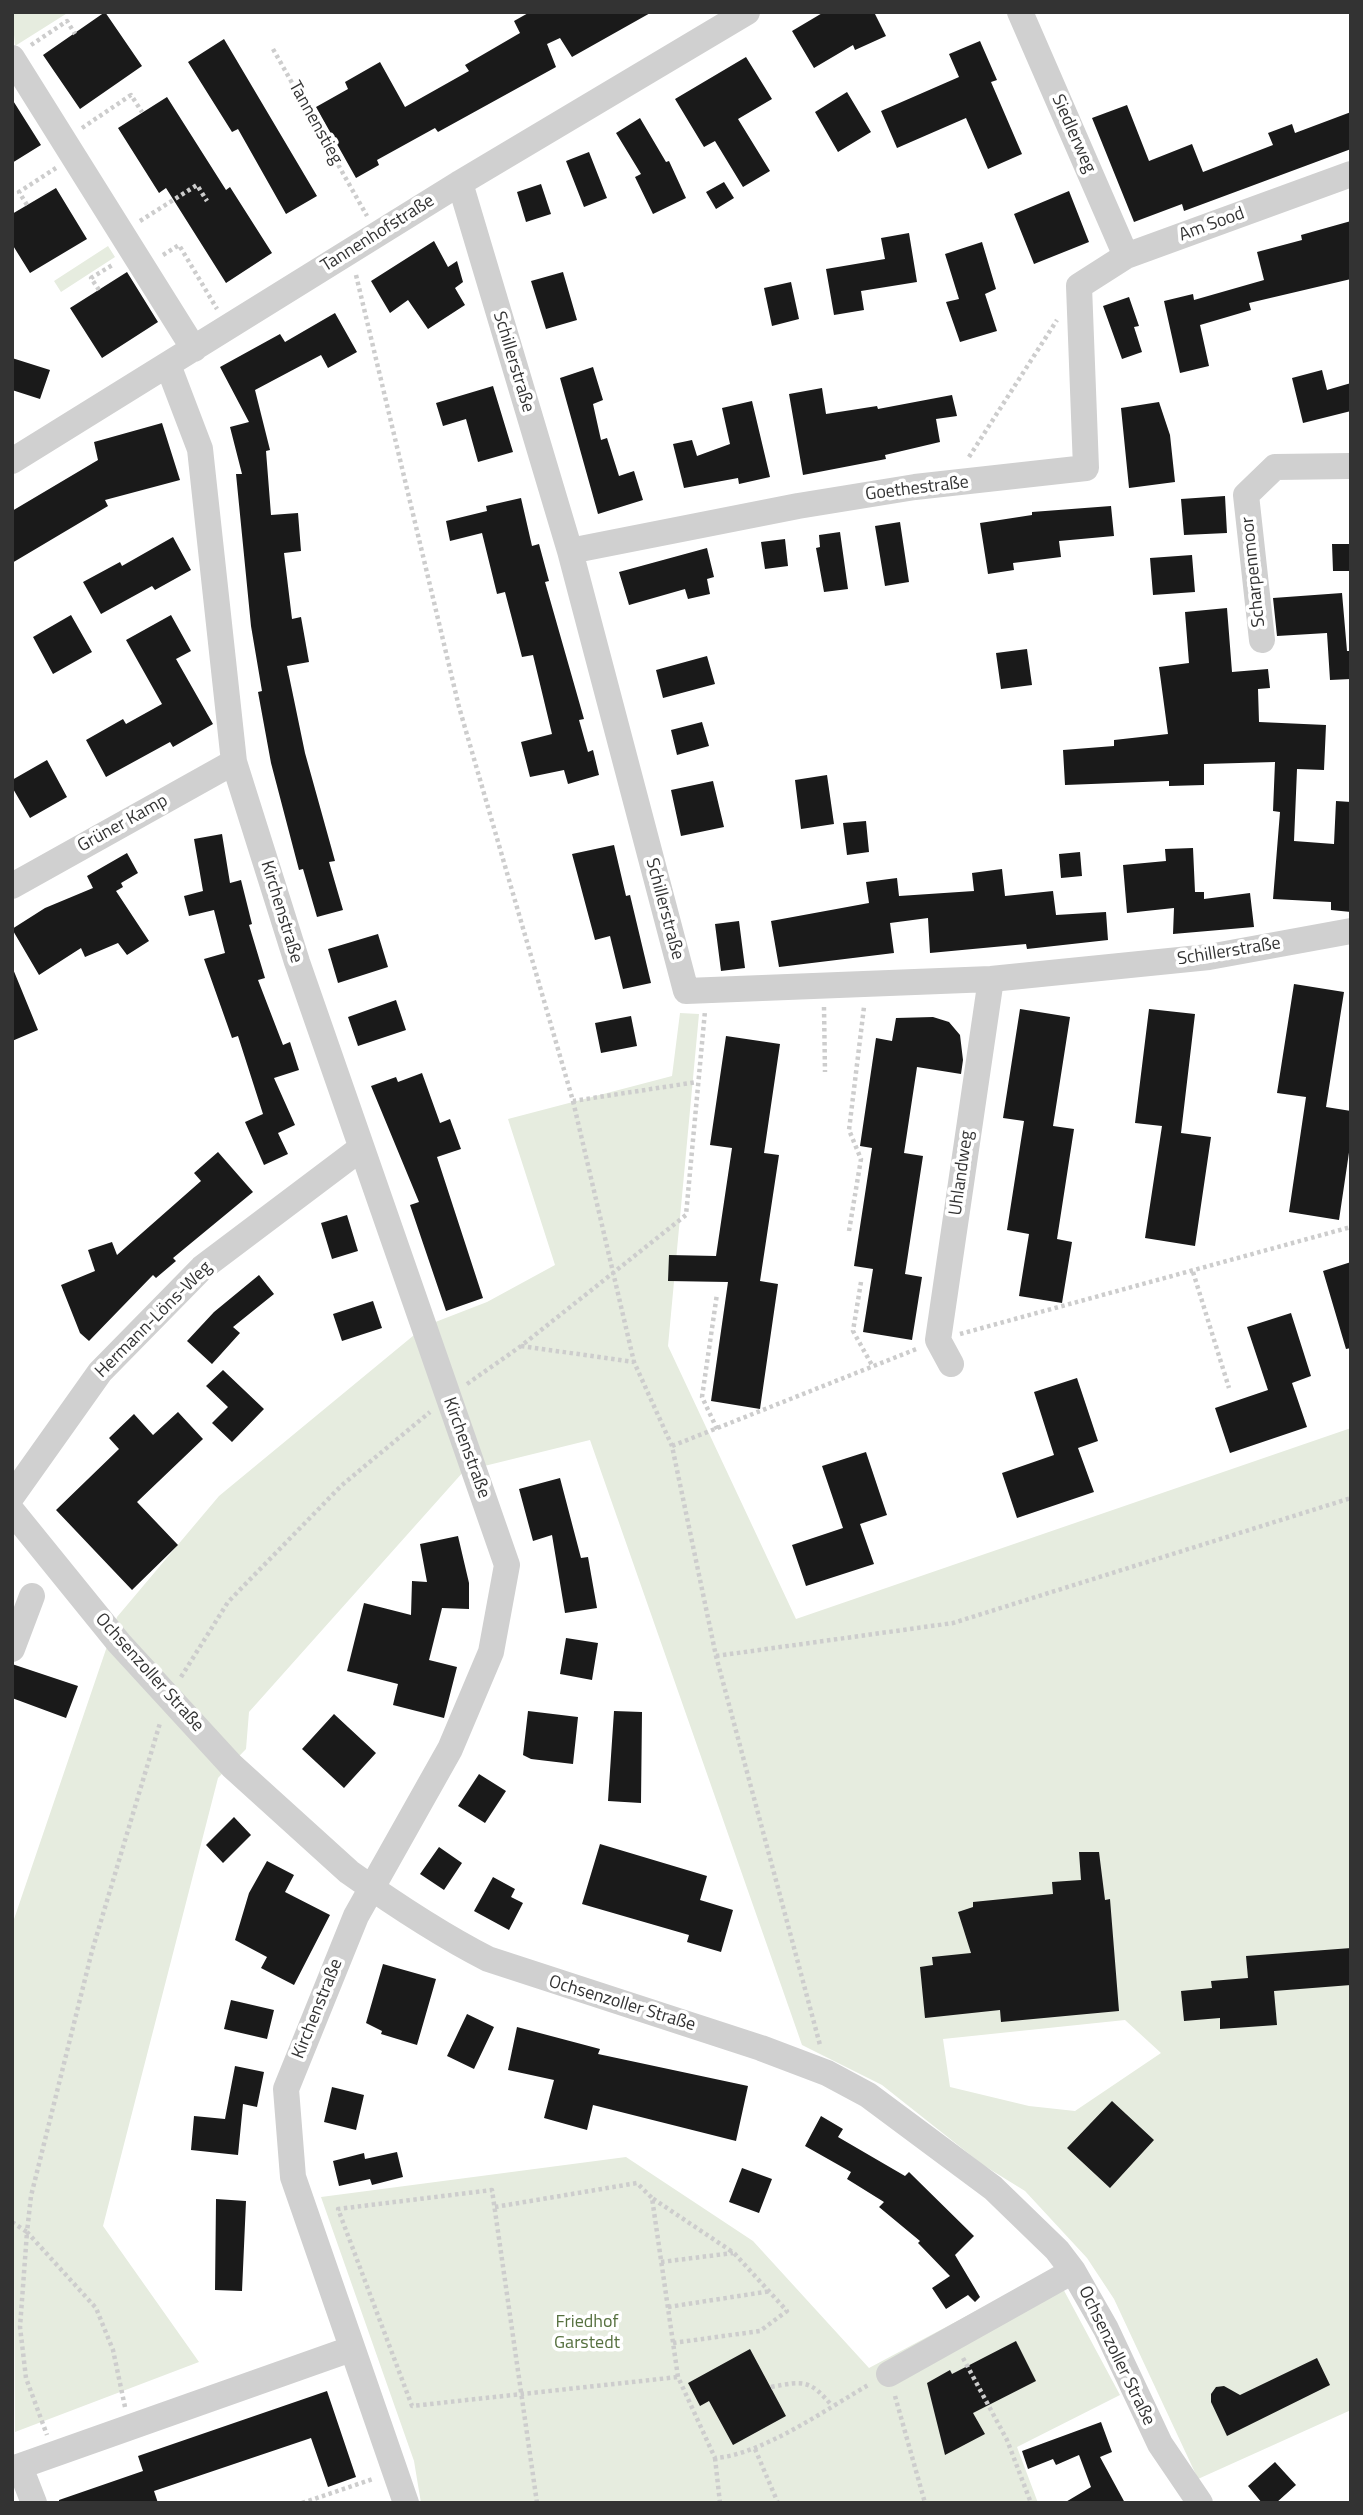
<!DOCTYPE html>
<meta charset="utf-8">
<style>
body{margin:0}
#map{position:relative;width:1363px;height:2515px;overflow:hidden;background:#fff;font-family:"Titillium Web",sans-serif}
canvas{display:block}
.frame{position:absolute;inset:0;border:14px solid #333;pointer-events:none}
</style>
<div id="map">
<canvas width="1363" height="2515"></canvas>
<div class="frame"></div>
</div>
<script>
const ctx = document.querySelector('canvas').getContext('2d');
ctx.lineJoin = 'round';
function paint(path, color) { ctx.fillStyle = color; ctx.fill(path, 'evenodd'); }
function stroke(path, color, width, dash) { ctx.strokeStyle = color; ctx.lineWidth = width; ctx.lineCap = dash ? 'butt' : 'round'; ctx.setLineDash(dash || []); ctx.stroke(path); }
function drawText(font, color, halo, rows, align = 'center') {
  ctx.font = font + ' "Titillium Web",sans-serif'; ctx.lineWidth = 7; ctx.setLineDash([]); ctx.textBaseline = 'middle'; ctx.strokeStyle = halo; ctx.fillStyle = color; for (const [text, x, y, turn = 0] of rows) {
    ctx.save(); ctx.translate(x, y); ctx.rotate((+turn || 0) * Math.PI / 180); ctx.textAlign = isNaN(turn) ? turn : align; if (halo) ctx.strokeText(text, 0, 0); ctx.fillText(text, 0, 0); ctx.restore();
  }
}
paint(new Path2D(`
 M12,12H69L15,46Z
 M108,246L115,257L61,292L54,281Z
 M680,1013L699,1014L668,1346L796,1619L1351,1428V2410L1198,2479L1114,2299L1087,2258L1025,2191L983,2165L882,2085L802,2045L590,1440L464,1471L249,1712L246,1749L218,1778L103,2226L199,2362L15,2432L12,1925L117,1617L219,1496L425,1326L487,1302L555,1265L508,1119L672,1076ZM1125,2020L1161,2053L1075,2111L1029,2106L950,2087L943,2039Z
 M626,2157L753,2241L869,2368L1053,2270L1120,2395L1017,2447L1038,2503H421L414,2461L321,2197Z`), '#e6ecdf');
paint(new Path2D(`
 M105,12L142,66L80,109L43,55Z
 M530,12H652L572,57L560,38L547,44L556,67L438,132L435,128L377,160L379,165L356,178L316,107L348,89L345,82L380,62L405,107L469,71L465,65L520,33L514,21Z
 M824,12H874L886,36L855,50L853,45L814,68L792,31Z
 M224,39L317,196L286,214L238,129L232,132L188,62Z
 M980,41L997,80L991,82L1022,154L988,169L966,118L897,148L881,111L959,77L949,54Z
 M746,57L772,99L738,119L770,171L743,187L715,141L704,147L675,99Z
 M847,92L871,132L838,152L815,112Z
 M167,97L226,190L230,187L272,253L226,283L166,188L159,193L118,128Z
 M12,99L41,145L12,163Z
 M1127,105L1149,161L1192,144L1203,172L1273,145L1268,133L1292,124L1295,133L1351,112V149L1184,211L1182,204L1134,222L1092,118Z
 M640,118L666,162L669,161L686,198L653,214L635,177L641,174L616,133Z
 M589,152L607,198L584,207L566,161Z
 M724,182L734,198L716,209L706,192Z
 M541,184L551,214L526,222L517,192Z
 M56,188L87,239L30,273L12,244V214Z
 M1069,191L1089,242L1034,264L1014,214Z
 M1351,221V279L1249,303L1251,310L1200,325L1209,366L1180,373L1164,301L1193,294L1194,300L1264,280L1257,252L1302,240L1301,235Z
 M909,233L917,282L861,291L864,310L834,315L826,269L885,259L881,238Z
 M434,241L448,267L457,261L463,282L455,288L465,305L428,329L408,300L390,313L371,281Z
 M982,242L996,289L985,294L997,331L960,342L946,302L959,299L945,254Z
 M127,272L158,322L102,358L70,308Z
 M563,272L577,320L546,329L531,281Z
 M791,282L799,319L772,326L764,288Z
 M1129,297L1139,326L1134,327L1142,352L1122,359L1103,306Z
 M335,313L357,352L328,368L321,355L255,390L270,450L266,451L271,515L298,513L301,551L284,553L292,619L301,617L309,662L287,666L305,753L335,861L329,862L343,910L317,917L303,869L299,870L271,763L258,692L262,691L251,626L236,474H242L230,427L249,422L220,367L280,334L285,342Z
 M12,358L50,370L40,399L12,390Z
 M593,367L603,400L593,404L601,440L607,438L619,476L634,471L643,500L598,514L560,378Z
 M1322,370L1327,390L1351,383V411L1303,423L1292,378Z
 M493,386L513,452L478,462L466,419L443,426L436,403Z
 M822,388L826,414L877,406L878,409L952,395L957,416L936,419L940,442L885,455L886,459L803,475L789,394Z
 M752,401L770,477L739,484L738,478L684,488L673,444L692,440L697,456L730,444L722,408Z
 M1159,402L1170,435L1175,482L1129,488L1121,408Z
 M162,423L180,480L105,500L108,506L12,563V511L98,460L94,442Z
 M1225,496L1227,533L1184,535L1181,499Z
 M521,498L532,546L539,544L549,581L545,582L584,719L579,720L588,752L593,750L599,775L568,784L564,770L530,777L521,742L552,734L533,655L522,657L505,592L497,594L482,533L450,541L446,521L487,511L486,506Z
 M1111,506L1114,536L1059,541L1061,557L1013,563L1014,570L988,574L980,523L1032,515V512Z
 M900,522L909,582L885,586L875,526Z
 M840,532L848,589L824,592L816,548L820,547L819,535Z
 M173,537L191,570L155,590L152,586L101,614L83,582L120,562L122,566Z
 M785,539L788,566L765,569L761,542Z
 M1332,544H1351V571H1333Z
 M707,548L714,577L707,579L710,594L688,599L685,589L629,605L619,572Z
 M1192,555L1195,592L1153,595L1150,558Z
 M1342,593L1347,651H1351V679L1330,680L1327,633L1277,636L1273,598Z
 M1227,608L1232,672L1268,669L1270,688L1258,689L1259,722L1326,725L1324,770L1297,769L1294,841L1334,844L1336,801L1351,802V912L1331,910V902L1273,899L1280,812L1273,811L1275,762L1204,764V785L1169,786V781L1065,785L1063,750L1114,746V740L1168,734L1159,667L1189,663L1185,612Z
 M71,615L92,652L53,674L33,637Z
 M171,615L191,651L176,659L213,724L173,747L170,742L106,777L86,740L123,719L126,724L162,704L126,640Z
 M1027,649L1032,685L1001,689L996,653Z
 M707,656L715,684L663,698L656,670Z
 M702,722L709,746L677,755L671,730Z
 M47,760L67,797L30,818L12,787V780Z
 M827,775L834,824L801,829L795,780Z
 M713,781L724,827L681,836L671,790Z
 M866,821L869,852L847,855L843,823Z
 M222,834L230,883L241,880L252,924L249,925L265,978L258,980L283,1045L290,1042L299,1070L274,1078L295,1125L278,1133L288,1154L264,1165L245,1122L263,1114L238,1036L232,1038L204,959L225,953L214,910L189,916L184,896L203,891L194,839Z
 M614,845L626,896L630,895L651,983L623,989L610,936L595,940L572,854Z
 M1193,848L1195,892H1204V899L1250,893L1254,927L1173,934L1174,908L1127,913L1123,865L1166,861L1165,849Z
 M1080,852L1082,876L1061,878L1059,854Z
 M127,853L138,873L121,883L123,887L116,891L149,941L127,955L118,943L85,957L81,948L39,975L12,929L45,908L93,888L87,876Z
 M1002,869L1005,896L1053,891L1056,915L1106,912L1108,940L1027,949L1026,944L930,953L928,918L890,923L894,953L779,967L771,921L869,903L866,882L897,878L899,896L974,891L972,873Z
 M739,921L745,968L721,971L715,924Z
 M378,934L388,967L338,983L328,949Z
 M13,969L38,1030L12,1041V970Z
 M1294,984L1344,992L1326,1107L1351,1111V1139L1339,1220L1289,1212L1306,1097L1277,1093Z
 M396,1000L406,1030L358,1046L348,1017Z
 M1020,1009L1070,1017L1053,1126L1074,1129L1057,1239L1072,1242L1062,1303L1019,1296L1029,1234L1007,1230L1024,1121L1003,1118Z
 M1149,1009L1195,1014L1181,1133L1211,1137L1195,1246L1145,1238L1162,1126L1135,1123Z
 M631,1016L637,1046L601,1053L595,1023Z
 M933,1017L949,1022L960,1035L963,1060L961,1074L917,1067L904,1153L923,1156L905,1274L922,1277L912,1340L863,1332L873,1269L854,1266L872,1148L860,1146L876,1038L892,1041L896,1018Z
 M726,1036L780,1044L764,1153L779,1155L760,1281L778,1284L760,1409L711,1401L728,1282L668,1281L669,1255L716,1256L732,1148L710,1145Z
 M422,1073L440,1123L450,1119L461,1149L437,1157L483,1298L446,1311L410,1205L419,1202L371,1086L396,1077L398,1082Z
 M218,1152L253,1192L173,1258L176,1261L156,1278L153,1275L89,1341L80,1333L61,1285L95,1271L88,1250L112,1242L117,1255L201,1181L194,1173Z
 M347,1215L358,1251L332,1259L321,1223Z
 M1351,1262V1348L1346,1349L1323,1271Z
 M259,1275L274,1294L233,1327L240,1333L212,1364L187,1341L214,1312Z
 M373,1301L382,1328L342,1341L333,1314Z
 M1291,1313L1311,1376L1292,1383L1307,1427L1230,1453L1215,1408L1268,1390L1247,1327Z
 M223,1370L264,1409L232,1442L212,1423L228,1407L206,1386Z
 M1077,1378L1098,1441L1078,1448L1094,1492L1017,1518L1002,1473L1054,1455L1034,1392Z
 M178,1412L203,1439L137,1502L178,1545L132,1590L56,1510L119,1449L109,1438L134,1414L153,1435Z
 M866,1452L887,1515L860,1524L874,1564L806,1586L792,1545L843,1528L822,1466Z
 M560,1478L581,1558L588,1557L597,1608L565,1613L552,1535L533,1541L519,1489Z
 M458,1536L469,1583V1609L442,1608L429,1660L457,1667L444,1718L393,1705L398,1684L347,1671L364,1603L411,1615L412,1581L427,1582L420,1544Z
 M566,1638L598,1643L592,1680L560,1674Z
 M12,1664L78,1686L66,1718L12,1698Z
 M528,1711L578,1717L573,1764L531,1759L523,1755Z
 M614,1711L642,1712L641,1803L608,1801Z
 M334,1714L376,1753L344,1788L302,1749Z
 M479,1774L506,1791L485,1823L458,1806Z
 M234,1817L251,1835L223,1863L206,1845Z
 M600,1844L707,1876L700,1900L733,1910L721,1952L687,1942L689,1935L582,1904Z
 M439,1847L462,1863L444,1890L420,1874Z
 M1079,1852H1099L1105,1900L1110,1899L1119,2011L1001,2022L1000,2010L925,2018L920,1967L933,1965L932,1957L971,1953L958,1912L973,1907V1902L1053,1894L1052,1882L1081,1880Z
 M267,1861L294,1875L285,1892L330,1915L294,1985L261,1968L267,1957L235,1940L249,1893Z
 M493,1877L515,1889L511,1897L523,1903L509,1930L474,1911Z
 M1351,1948V1985L1274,1991L1277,2025L1220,2029V2018L1184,2021L1181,1991L1212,1988L1211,1981L1248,1978L1246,1956Z
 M383,1964L436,1979L417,2045L381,2034L382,2031L366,2023Z
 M231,2000L274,2010L267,2039L224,2029Z
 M467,2014L494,2027L474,2069L447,2056Z
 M517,2027L600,2049L598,2054L748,2086L736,2141L593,2105L587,2130L544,2118L554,2080L508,2070Z
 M235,2066L264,2072L257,2107L243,2104L238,2155L191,2150L194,2116L225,2119Z
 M332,2087L364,2095L356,2130L324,2122Z
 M1112,2101L1154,2140L1110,2188L1067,2148Z
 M821,2116L843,2129L838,2137L905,2176L909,2172L974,2236L955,2255L980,2297L975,2302L968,2295L946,2309L932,2288L950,2276L918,2243L920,2241L879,2207L884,2202L847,2179L851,2172L805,2146Z
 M397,2152L403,2177L372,2185L370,2179L339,2186L333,2161L364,2153L365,2159Z
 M742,2168L772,2179L759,2213L729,2202Z
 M216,2199L246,2201L242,2291L215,2290Z
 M1016,2341L1036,2381L973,2413L985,2434L945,2455L927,2383L950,2370L952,2374Z
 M750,2349L786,2416L733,2445L709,2401L700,2406L688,2383Z
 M1317,2358L1330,2385L1227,2436L1211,2402V2394L1216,2387L1224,2386L1240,2395Z
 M327,2391L356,2477L328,2487L311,2438L154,2491L158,2503H59V2500L143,2471L138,2456Z
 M1101,2422L1112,2452L1100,2457L1125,2503H1064L1091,2487L1079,2455L1056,2465L1053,2459L1028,2469L1022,2451Z
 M1275,2462L1296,2485L1276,2503H1262L1248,2486Z`), '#1a1a1a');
stroke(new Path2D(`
 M31,45L67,21L75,34
 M273,49L367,216
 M82,128L131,95L142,112
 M27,205L19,192L56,168
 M140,221L197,185L207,201
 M163,255L179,245L217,309
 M356,275L459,707L573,1101L697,1082
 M99,290L91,278L114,264
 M969,457L1057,320
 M824,1007L825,1072
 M573,1101L634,1362L672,1446L716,1656L820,2045
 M849,1231L861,1159L849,1130L864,1007
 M1193,1272L1229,1388
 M861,1282L853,1331L873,1367
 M960,1334L1351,1227
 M521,1346L634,1362
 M467,1384L521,1346L686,1215L705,1011
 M717,1429L702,1397L717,1294
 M672,1446L919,1348
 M716,1656L953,1623L1351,1498
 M181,1677L228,1602L342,1485L430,1412
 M495,2207L637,2183L652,2198
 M12,2222L27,2232L20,2327L26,2378L47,2435
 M661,2262L733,2253
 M668,2307L771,2291
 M673,2343L760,2331L787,2311L734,2253L652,2198L678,2377L715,2458C762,2455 828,2408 870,2384
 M963,2358L1007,2440L1031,2503
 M771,2387C803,2381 810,2379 832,2406
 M895,2396L925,2503
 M125,2407L113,2350L96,2308L27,2232L31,2196L92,1951L160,1723
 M755,2449L778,2503
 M715,2458L720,2503
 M302,2503L373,2479
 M537,2503L492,2190L338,2209L412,2406L678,2377`), '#cdcdcd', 4.5, [3.5, 3.5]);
stroke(new Path2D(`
 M1020,12L1126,256
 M12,58L194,349
 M460,183L570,551L686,991L991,979L1209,957L1351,931
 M168,365L200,449L234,762L297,962L507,1565L491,1652L450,1749L356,1916L286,2089L293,2177L406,2503
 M12,461L460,183L747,12
 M570,551L798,506L915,487L1086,468L1079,286L1126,256L1351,174
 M1262,640L1246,495L1275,467L1351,466
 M12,886L234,762
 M951,1364L938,1340L991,979
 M12,1496L100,1372L202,1268L360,1149
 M12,1511L119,1643L232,1766L349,1872C394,1904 439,1934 488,1959L761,2048L827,2073L868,2095L993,2188L1057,2250L1073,2271L1106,2329L1160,2444L1200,2503
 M12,1649L32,1596
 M889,2374L1073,2271
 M20,2467L34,2503
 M12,2469L351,2349`), '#d0d0d0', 26);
drawText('18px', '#333', '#fff', [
 ["Tannenstieg",315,123,61],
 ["Siedlerweg",1073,134,66],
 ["Am Sood",1212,225,-20],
 ["Tannenhofstraße",378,234,-32],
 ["Schillerstraße",513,362,73],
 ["Goethestraße",917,489,-7],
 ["Scharpenmoor",1254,572,-96],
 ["Grüner Kamp",123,824,-29],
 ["Schillerstraße",664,909,75],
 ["Kirchenstraße",281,912,73],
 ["Schillerstraße",1229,952,-9],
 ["Uhlandweg",962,1173,-82],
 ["Hermann-Löns-Weg",154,1320,-45],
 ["Kirchenstraße",466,1448,70],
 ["Ochsenzoller Straße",149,1673,48],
 ["Ochsenzoller Straße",622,2004,17],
 ["Kirchenstraße",318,2009,-68],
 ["Ochsenzoller Straße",1116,2356,64]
]);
drawText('18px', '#56703f', '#fff', [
 ["Friedhof",587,2323],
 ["Garstedt",587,2344]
]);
</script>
